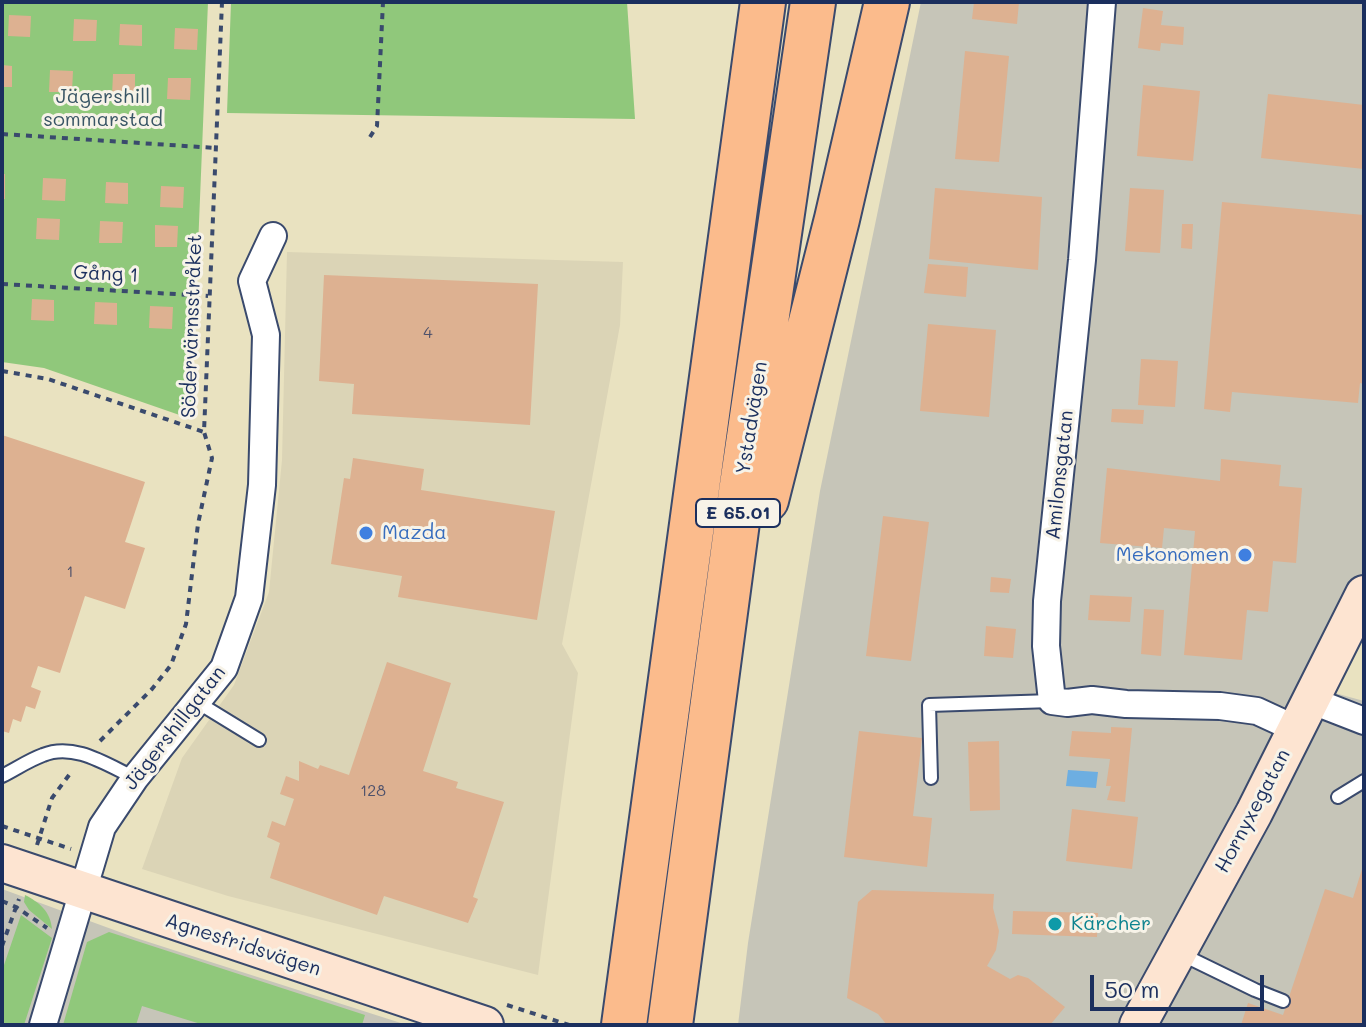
<!DOCTYPE html>
<meta charset="utf-8">
<style>
body{margin:0}
#map{position:relative;width:1366px;height:1027px;overflow:hidden;background:#e9e2c0;font-family:Mali,sans-serif}
canvas{display:block}
.frame{position:absolute;inset:0;border:4px solid #1b2f5e;pointer-events:none}
.scale{position:absolute;left:1090px;top:975px;width:174px;height:36px;box-sizing:border-box;border:4px solid #1b2f5e;border-top:0;padding-left:10px;font-size:24px;line-height:28px;white-space:nowrap;color:#1b2f5e;-webkit-text-stroke:6px #f7f3e8;paint-order:stroke}
</style>
<div id="map">
<canvas width="1366" height="1027"></canvas>
<div class="frame"></div>
<div class="scale">50 m</div>
</div>
<script>
const ctx = document.querySelector('canvas').getContext('2d');
ctx.lineJoin = 'round';
function paint(path, color) { ctx.fillStyle = color; ctx.fill(path, 'evenodd'); }
function stroke(path, color, width, dash) { ctx.strokeStyle = color; ctx.lineWidth = width; ctx.lineCap = dash ? 'butt' : 'round'; ctx.setLineDash(dash || []); ctx.stroke(path); }
function drawText(font, color, halo, rows, align = 'center') {
  ctx.font = font + ' Mali,sans-serif'; ctx.lineWidth = 6; ctx.setLineDash([]); ctx.textBaseline = 'middle'; ctx.strokeStyle = halo; ctx.fillStyle = color; for (const [text, x, y, turn = 0] of rows) {
    ctx.save(); ctx.translate(x, y); ctx.rotate((+turn || 0) * Math.PI / 180); ctx.textAlign = isNaN(turn) ? turn : align; if (halo) ctx.strokeText(text, 0, 0); ctx.fillText(text, 0, 0); ctx.restore();
  }
}
paint(new Path2D(`
 M287,252L623,262L620,325L562,644L578,673L538,975L228,896L142,869L182,758L234,685L269,592L282,460Z`), '#dbd4b6');
paint(new Path2D(`
 M921,2H1364V637L1331,692L1364,701V1025H738L748,943L820,491Z
 M2,889L136,938L407,1025H2Z`), '#c6c5b8');
paint(new Path2D(`
 M2,2H208L191,419L44,368L2,362Z
 M231,2H627L635,119L227,113Z
 M25,895C39,902 51,912 52,929L29,910L24,902Z
 M21,915L52,938L24,1025H2V971Z
 M109,932L365,1015L362,1025H204L142,1006L136,1025H63L87,942Z`), '#90c87b');
paint(new Path2D(`
 M1068,770L1098,772L1096,788L1066,786Z`), '#6daee1');
paint(new Path2D(`
 M974,2H1019L1017,24L972,19Z
 M1143,8L1163,11L1161,25L1184,27L1183,45L1161,43L1160,51L1138,48Z
 M9,15L31,16L30,37L8,36Z
 M74,19L97,20L96,41H73Z
 M120,24L142,25V46L119,45Z
 M175,28L198,29L197,50L174,49Z
 M965,51L1009,56L999,162L955,159Z
 M2,65L12,66V87H2Z
 M50,70L73,71L72,92H49Z
 M113,74H135V96L112,95Z
 M168,78H191L190,100L167,99Z
 M1143,85L1200,91L1193,161L1137,156Z
 M1268,94L1364,105V169L1261,158Z
 M2,174H5V199H2Z
 M43,178L66,179L65,201L42,200Z
 M106,182L128,183V204L105,203Z
 M161,186L184,187L183,208L160,207Z
 M935,188L1042,197L1038,270L929,259Z
 M1130,188L1164,190L1160,253L1125,251Z
 M1222,202L1364,215V384L1360,383L1358,403L1232,392L1230,412L1204,409Z
 M37,218L60,219L59,240L36,239Z
 M100,221L123,222L122,243H99Z
 M1182,224H1193L1192,249L1181,248Z
 M155,225L178,226L177,247H155Z
 M928,264L968,267L966,297L924,293Z
 M324,275L538,284L530,425L352,414L354,384L319,381Z
 M32,299L54,300V321L31,320Z
 M95,302L117,303V325L94,324Z
 M150,306L173,307L172,329L149,328Z
 M928,324L996,330L989,417L920,411Z
 M1141,359L1178,361L1175,407L1138,405Z
 M1112,409L1144,410L1143,424L1111,422Z
 M2,435L145,482L125,542L145,548L125,609L85,596L60,673L38,666L31,687L41,691L35,709L26,706L21,722L13,719L9,733L2,731Z
 M353,458L424,469L421,490L555,511L537,620L398,597L402,576L331,564L344,478L350,479Z
 M1221,459L1281,465L1279,486L1302,488L1296,563L1273,561L1268,612L1247,610L1242,660L1184,655L1195,531L1164,528L1162,548L1100,543L1107,468L1220,481Z
 M883,516L929,522L911,661L866,656Z
 M991,577L1011,579L1009,593L990,592Z
 M1090,595L1132,597L1130,622L1088,620Z
 M1144,609L1164,610L1161,656L1141,654Z
 M986,626L1016,629L1013,658L984,656Z
 M387,662L451,683L423,771L458,782L456,788L504,802L473,897L478,899L468,923L384,896L377,915L270,878L280,843L267,837L272,821L285,826L294,799L280,794L286,776L299,781V761L318,769L320,765L349,775Z
 M1111,727L1132,728L1125,802L1107,800L1111,786H1106L1110,759L1069,756L1072,731L1111,733Z
 M859,731L922,738L913,816L932,818L927,867L844,857Z
 M999,741L1000,810L970,811L968,742Z
 M1072,809L1138,817L1132,869L1066,861Z
 M1363,866L1364,1025H1241L1248,1003L1283,1015L1325,889L1353,898Z
 M872,890L994,894L993,908L999,931L996,950L987,966L1010,979L1018,975L1028,978L1065,1007L1050,1025H887L878,1014L847,998L858,902Z
 M1013,911L1098,913L1097,937L1012,934Z`), '#ddb191');
const lane = new Path2D(`
 M197,702L259,740
 M2,776C16,769 29,760 43,755C74,742 107,765 135,778
 M931,778L929,705L1052,701
 M1338,797L1364,781
 M1181,954L1255,990L1283,1001`);
const street = new Path2D(`
 M1102,2L1082,260L1047,601L1046,646L1052,701L1067,703L1092,700L1126,704L1220,706L1257,711L1296,729
 M1310,700L1364,721
 M43,1025L102,827L135,778L224,668L249,598L262,485L266,335L252,281L273,236`);
const secondary = new Path2D(`
 M2,863L485,1025
 M1138,1025L1254,813L1364,594`);
const highway = new Path2D(`
 M766,500L837,219L887,2
 M624,1025L763,2
 M670,1025L741,492L813,2`);
stroke(lane, '#3a4a6d', 16);
stroke(street, '#3a4a6d', 30);
stroke(secondary, '#3a4a6d', 40);
stroke(highway, '#3a4a6d', 48);
stroke(new Path2D(`
 M2,134L216,148
 M370,137L377,126L383,2
 M2,284L208,296
 M2,371L48,379L204,432
 M100,741L152,689L171,665L186,624L198,524L212,458L204,432L222,2
 M2,826L71,849
 M37,845L52,798L72,771
 M2,901L16,907L47,928
 M2,946L19,899
 M507,1005L569,1025`), '#3a4a6d', 4, [6, 6]);
stroke(lane, '#fff', 12);
stroke(street, '#fff', 26);
stroke(secondary, '#fde4d1', 36);
stroke(highway, '#fbbb8c', 44);
for (const [x, y, r, color] of [
 [366,533,8,"#3f7fe0"],
 [1245,555,8,"#3f7fe0"],
 [1055,924,8,"#0f9aa8"]
]) { const dot = new Path2D(); dot.arc(x, y, r, 0, 2 * Math.PI); ctx.fillStyle = color; ctx.fill(dot); stroke(dot, '#f7f3e8', 3); }
drawText('16px', '#4c506b', null, [
 ["4",428,333],
 ["1",70,572],
 ["128",373,791]
]);
for (const [x, y, w] of [
 [738,513,84]
]) { const box = new Path2D(); box.roundRect(x - w / 2, y - 14, w, 28, 6); ctx.fillStyle = '#f7f3e8'; ctx.fill(box); stroke(box, '#1b2f5e', 2); }
drawText('bold 18px', '#1b2f5e', null, [
 ["E 65.01",738,513]
]);
drawText('20px', '#385565', '#f7f3e8', [
 ["Jägershill",103,97],
 ["sommarstad",103,120]
]);
drawText('20px', '#1b2f5e', '#f7f3e8', [
 ["Gång 1",106,274,3],
 ["Södervärnsstråket",192,326,-88],
 ["Ystadvägen",752,418,-81],
 ["Amilonsgatan",1060,475,-84],
 ["Jägershillgatan",175,728,-52],
 ["Hornyxegatan",1253,811,-62],
 ["Agnesfridsvägen",243,945,18]
]);
drawText('20px', '#366cbe', '#f7f3e8', [
 ["Mazda",382,533],
 ["Mekonomen",1229,555,"right"]
], 'left');
drawText('20px', '#0d838f', '#f7f3e8', [
 ["Kärcher",1071,924]
], 'left');
</script>
